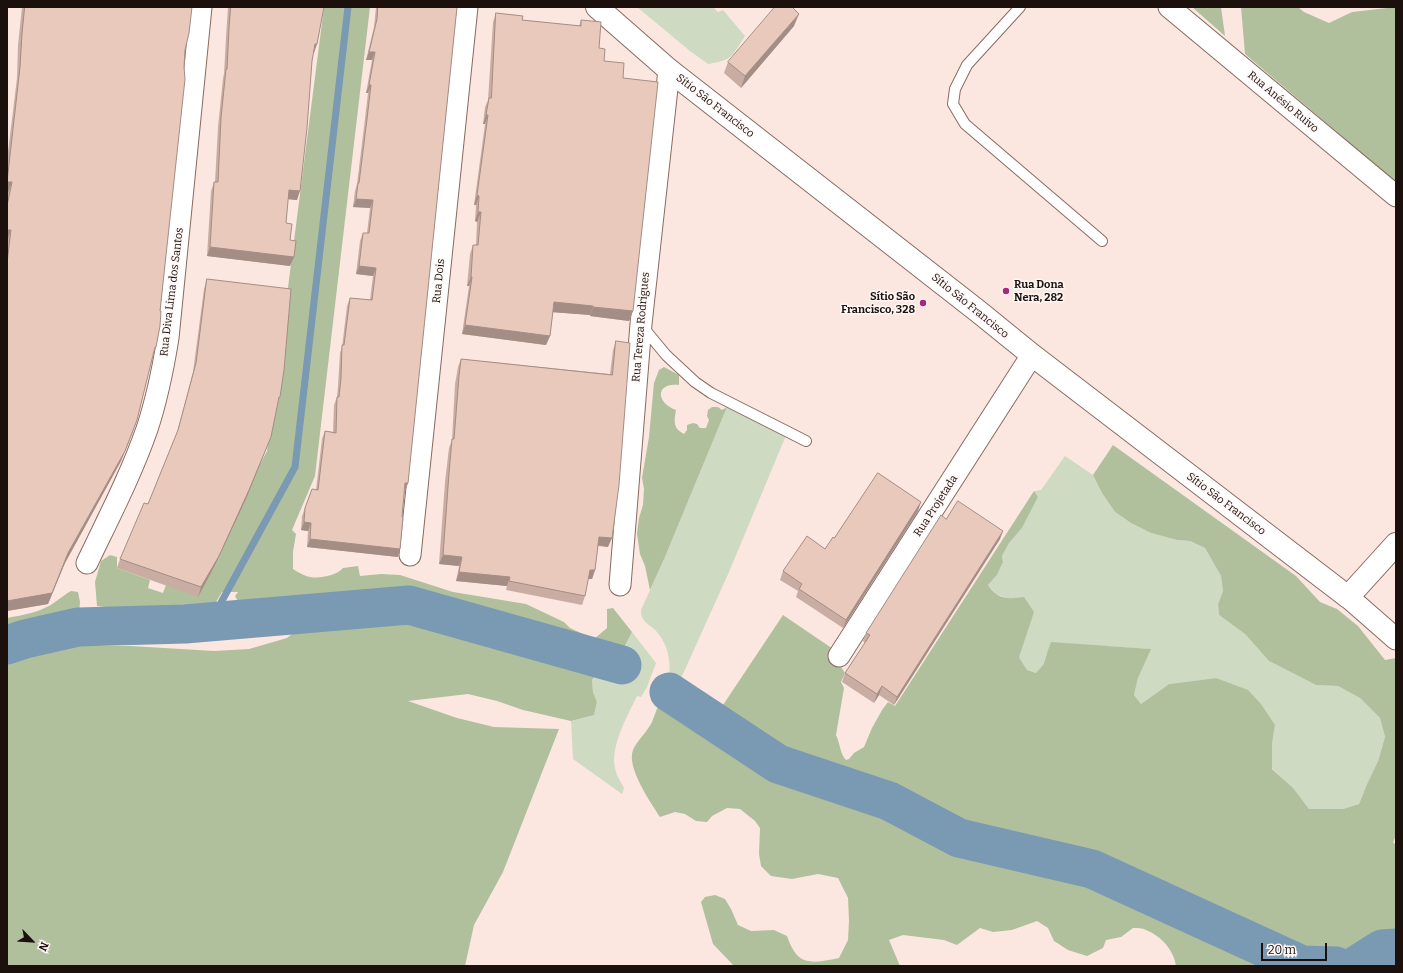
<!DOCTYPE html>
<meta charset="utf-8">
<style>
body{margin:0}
#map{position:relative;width:1403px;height:973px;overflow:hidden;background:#fbe7e0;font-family:Bitter,serif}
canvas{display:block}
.frame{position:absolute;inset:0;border:8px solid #1b100c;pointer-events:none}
.north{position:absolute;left:12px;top:921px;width:40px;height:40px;-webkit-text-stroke:3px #fef7f5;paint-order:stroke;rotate:115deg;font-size:11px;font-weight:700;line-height:16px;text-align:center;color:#1b100c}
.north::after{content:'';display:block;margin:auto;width:14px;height:18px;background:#1b100c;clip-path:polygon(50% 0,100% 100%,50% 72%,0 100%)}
.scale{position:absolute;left:1261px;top:943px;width:66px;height:18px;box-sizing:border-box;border:2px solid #1b100c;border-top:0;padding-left:5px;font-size:12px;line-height:14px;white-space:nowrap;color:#1b100c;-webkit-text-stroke:3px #fef7f5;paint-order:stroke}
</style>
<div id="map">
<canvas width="1403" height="973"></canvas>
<div class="frame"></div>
<div class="north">N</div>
<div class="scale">20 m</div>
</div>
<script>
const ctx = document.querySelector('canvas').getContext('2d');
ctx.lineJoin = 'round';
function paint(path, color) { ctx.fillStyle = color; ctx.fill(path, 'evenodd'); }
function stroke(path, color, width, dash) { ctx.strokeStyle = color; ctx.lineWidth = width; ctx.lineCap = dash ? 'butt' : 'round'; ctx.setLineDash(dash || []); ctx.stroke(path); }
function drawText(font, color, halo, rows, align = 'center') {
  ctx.font = font + ' Bitter,serif'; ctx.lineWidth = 3; ctx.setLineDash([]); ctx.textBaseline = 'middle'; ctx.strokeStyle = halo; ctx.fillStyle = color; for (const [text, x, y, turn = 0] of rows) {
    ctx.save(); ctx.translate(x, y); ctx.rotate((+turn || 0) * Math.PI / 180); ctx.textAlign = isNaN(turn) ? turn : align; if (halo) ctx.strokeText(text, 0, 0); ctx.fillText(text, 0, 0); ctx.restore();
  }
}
paint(new Path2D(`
 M637,7H713L718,12L723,10L745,36C732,56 733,60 708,64L690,51Z
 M727,407L787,433L729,572L678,685L669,677C671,660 668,645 657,632C650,624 641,623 641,610L665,557Z
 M1065,456L1093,475L1102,493L1115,512L1131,523L1151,533L1177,540L1190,541L1205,548L1221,576L1223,591L1218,604L1219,615L1245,634L1269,661L1316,685L1338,686L1360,698L1380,718L1385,737L1378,761L1367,784L1359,804L1343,809H1309L1292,788L1272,768V744L1275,725L1216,678L1169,684L1141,704L1134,695L1138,678L1150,649L1108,646L1047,653L1045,664L1036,673L1027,670L1019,657L1009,599L996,594L988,585L997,575L1003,562L1002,556L1009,543L1022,528L1038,497L1034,491L1041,490Z
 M632,632L656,663L647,687L641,697L637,696C628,715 610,746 615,768C616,775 621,782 624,788L622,794L573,759L571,721L594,715L597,702L593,692L592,680L600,669L617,664Z`), '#cedac2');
paint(new Path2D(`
 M324,7H370L315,476L292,530L296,534L293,552V569C298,572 304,576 310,577C319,579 338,575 343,568L358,566L360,576L381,574L400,575L453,592L526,604L564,622L570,628L594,639L607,628V609L613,608L632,632L616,664L603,646L559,628L477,612L408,596L309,602L277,601L248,609L241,607L235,596L238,592H222L216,602L202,617L185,621L158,618L136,611L97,606L95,582L101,561L110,555L117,557V568L150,580L148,588L163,593L166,585L191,593L267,451Z
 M1192,7H1221L1225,36Z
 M1241,7H1298L1304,12L1329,23L1352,12L1396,7V182L1245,54Z
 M664,367L679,375V385C656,382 655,402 676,410C674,422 673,428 684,434L687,430V425L693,423L697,424L700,428H706L709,420L707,416L708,410L712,407H718L722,410L727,407L665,557L650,590L645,566L640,554L637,534L639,518L643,505L644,489L642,478L649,437L654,383L659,370Z
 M1113,445L1296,576L1320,602L1337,609L1358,626L1385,660L1396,658V836L1393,842L1396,845V966H1176C1174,950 1161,936 1146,930C1142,928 1137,928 1133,928L1121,937L1106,940L1103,948L1087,956L1068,950L1054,941L1048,928L1037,921L1012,930L993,932L980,928L957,945L944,940L903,935L889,940L900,966H734L713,944L701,902L705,897L715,895L725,899L731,909L738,925L751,931L774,930L787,936C789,941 791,947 794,951C803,967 824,961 839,958L848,940L849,921L848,898L838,878L818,874L792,879L771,876L761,866L759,854L760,828L755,821L740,809L727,808L712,816L707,822L696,821L685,814L675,812L660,817C651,803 626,767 633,750C636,742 647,732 652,722C659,705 660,695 678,685L714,707L721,708L783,615L836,651L841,667L845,673L841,682L844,688L836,735C840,743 840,754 846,760L849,759L854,753L864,747L872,728L882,710L888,702L895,706L1034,491L1038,497L1022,528L1009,543L1002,556L1003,562L997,575L988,585C998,600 1008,599 1024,597L1034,612L1019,657L1027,670L1036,673L1044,664L1047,653L1051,642L1151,649L1138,678L1134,695L1141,704L1169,684L1216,678L1248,690L1261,704L1275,725L1272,744V769L1293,788L1309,809H1343L1359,804L1367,784L1378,761L1385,737L1380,718L1360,698L1338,686L1316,685L1269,661L1245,634L1219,615L1218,604L1223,591L1221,576L1205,548L1190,541L1177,540L1151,533L1131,523L1115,512L1102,493L1093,475Z
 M71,591L78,592L80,602L79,615L56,614L45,620L20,622L7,626V618C23,615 42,612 55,602C61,598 65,594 71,591Z
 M399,617L425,619L463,625L600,669L592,680L593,692L597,702L594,715L571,721L523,710L497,701L468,694L408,701L457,718L494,727L559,729L503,872L474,925L465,966H7V661L26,658L72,646H131L214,651L249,649L287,638L299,628L313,627L322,630L349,622L371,621Z`), '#b0c09d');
stroke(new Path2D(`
 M211,621L295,467L348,7`), '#7a99b2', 7);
stroke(new Path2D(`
 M7,645L25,639L78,627L185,624L409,605L622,665
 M669,692L778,764L889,801L959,838L1092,869L1302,965L1336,966
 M1355,966L1382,949L1396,948`), '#7a99b2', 39);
const service = new Path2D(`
 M1020,7L967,65L955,89L953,104L965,124L1102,241
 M642,326L666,355L695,382L711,393L806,441`);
const minor = new Path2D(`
 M1169,7L1396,196
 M410,555L467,7
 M87,563C108,519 131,475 147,429C157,399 163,369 168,338L201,7
 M620,585L641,324L669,70
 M1348,597L1396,639
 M839,656L1032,355`);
const tertiary = new Path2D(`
 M597,7L669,70L979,312L1032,355L1348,597L1396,544`);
stroke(service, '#886b60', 12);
stroke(minor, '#886b60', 23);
stroke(tertiary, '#886b60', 24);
stroke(service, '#fff', 10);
stroke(minor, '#fff', 21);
stroke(tertiary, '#fff', 22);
paint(new Path2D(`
 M22,7H192L185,50L156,347L152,357L137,420L129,442L121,461L65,563L48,604L7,611V198L8,193H7V160L17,78L18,45Z
 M228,7H324L317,44L313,53L312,61L297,200L288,199L286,223L294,257L290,266L207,256L211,191L214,182H215L218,127L223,78L224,74L226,37Z
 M376,7H457L408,483L405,491L398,557L307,547L308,531L301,530L302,516L305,508L316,490L322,439L325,431L333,432L334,405L337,397L338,386L340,353L342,347L347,306L350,298L370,300L373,276L356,274L360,241L363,233H367L370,208L353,207L355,191L357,184L364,127L368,93H366L372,60H366L374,27Z
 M496,13L522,20L579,26L581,20L599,48L604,61L623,78L633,311L629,321L590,316V315L553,312L550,336L546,345L462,334L469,286H467L470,254L473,245H476L477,222L475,221L476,205H474L485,124H483L485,107L488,100L493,22Z
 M794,26L741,88L724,73L728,62Z
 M207,279L280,397L277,405L267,446L246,499L215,565L198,597L117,568L120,559L148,504L176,436L193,372L204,289Z
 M616,341L608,547L598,546L595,570L592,579H588L585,596L582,605L506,590L507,586L456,581L459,566L439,564L445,482L449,448L452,440L455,384L458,367L461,359L610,374L613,350Z
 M918,511L843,628L796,597L798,591L780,580L783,571L825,549L834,538Z
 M946,519L1000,539L894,705L879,695L874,703L842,682L845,673L865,643L863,641L866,633Z`), '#c9ada3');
paint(new Path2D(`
 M799,14L794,26L741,88L745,76Z
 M315,44H317L314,53H312Z
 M369,52H375L372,60H366Z
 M369,85H371L368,93H366Z
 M486,115H488L485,124H483Z
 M7,182H12L8,193H7Z
 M289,190L300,191L297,200L286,199Z
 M477,195L479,196L476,205H474Z
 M356,199L373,200L370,208L353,207Z
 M478,212H481L477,222L475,221Z
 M7,230H11L7,241Z
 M210,247L294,257L290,266L207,256Z
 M359,266L376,268L373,276L356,274Z
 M471,277H472L469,286H467Z
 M554,302L593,306L590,315L550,312Z
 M593,307L633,311L629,321L590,316Z
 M465,325L550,336L546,345L462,334Z
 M133,431L121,461L65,563L48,604L7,611V601Z
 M271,437L246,499L215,565L198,597L201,587Z
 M405,483H408L405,491Z
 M921,502L918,511L843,628L846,620Z
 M304,522L311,523L308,531L301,530Z
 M1003,531L1000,539L894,705L897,697Z
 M599,537L612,538L608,547L596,545Z
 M310,539L400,549L398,557L307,547Z
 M443,555L462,557L459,566L439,564Z
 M590,570H595L592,579H587Z
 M459,572L510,577L507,586L456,581Z
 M882,686L879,695L874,703L877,694Z`), '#a48d84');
const building = new Path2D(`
 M25,7H192L189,33L185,50L184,67L185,79L160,311H161L160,326L156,347H155L137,420L125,451L68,553L52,593L7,601V263L11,230H7V206L12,182H7L20,67L22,34Z
 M231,7H324L317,44H315L312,61L307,128L300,191L289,190L286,223L292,224L290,240L296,241L294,257L210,247L214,182H218L221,118L226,69H227L229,28Z
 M378,7H457L408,483H405L402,517L403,518L400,549L310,539L311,523L304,522L305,508L312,489L318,490L325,431L336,433L337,397H339L341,378L342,345H344L350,298L372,300L376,268L359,266L363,233H369L373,200L356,199L358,183H359L367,119L371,85H369L375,52H369L377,19Z
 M775,7H792L799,14L745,76L728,62Z
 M496,13L523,16L522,20L581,26V20L601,22L599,48L605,49L604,61L624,63L623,78L658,82L633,311L593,307V306L554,302L550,336L465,325L472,277H471L473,245H478L481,212H478L479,196L477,195L488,115H486L489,98H491Z
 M207,279L291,289L284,370L280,397H279L271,437L249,490L219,556L201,587L120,559L144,503L148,504L178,430L196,363Z
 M616,341L630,343L619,485L612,538L599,537L595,570H590L585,596L509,581L510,577L459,572L462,557L443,555L449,473L452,439H454L459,376L461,359L612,375Z
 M878,473L921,502L846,620L799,589L802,584L783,571L807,536L825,549L833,537L834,538Z
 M958,501L1003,531L897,697L882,686L877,694L845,673L870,635L866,633L941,515L946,519Z`);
paint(building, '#eac9bd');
stroke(building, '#a48d84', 1);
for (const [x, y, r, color] of [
 [1006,291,4,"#a72879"],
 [923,303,4,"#a72879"]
]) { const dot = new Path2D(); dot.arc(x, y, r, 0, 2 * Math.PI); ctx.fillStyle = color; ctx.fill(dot); stroke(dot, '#fef7f5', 1.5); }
drawText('11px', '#1b100c', '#fef7f5', [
 ["Rua Anésio Ruivo",1283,102,40],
 ["Sítio São Francisco",715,106,38],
 ["Rua Dois",439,281,-84],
 ["Rua Diva Lima dos Santos",172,292,-83],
 ["Sítio São Francisco",970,306,39],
 ["Rua Tereza Rodrigues",641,327,-85],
 ["Sítio São Francisco",1226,504,37],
 ["Rua Projetada",936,506,-57]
]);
drawText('bold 11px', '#1b100c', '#fef7f5', [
 ["Rua Dona",1014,285],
 ["Nera, 282",1014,298],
 ["Sítio São",915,297,"right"],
 ["Francisco, 328",915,310,"right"]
], 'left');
</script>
